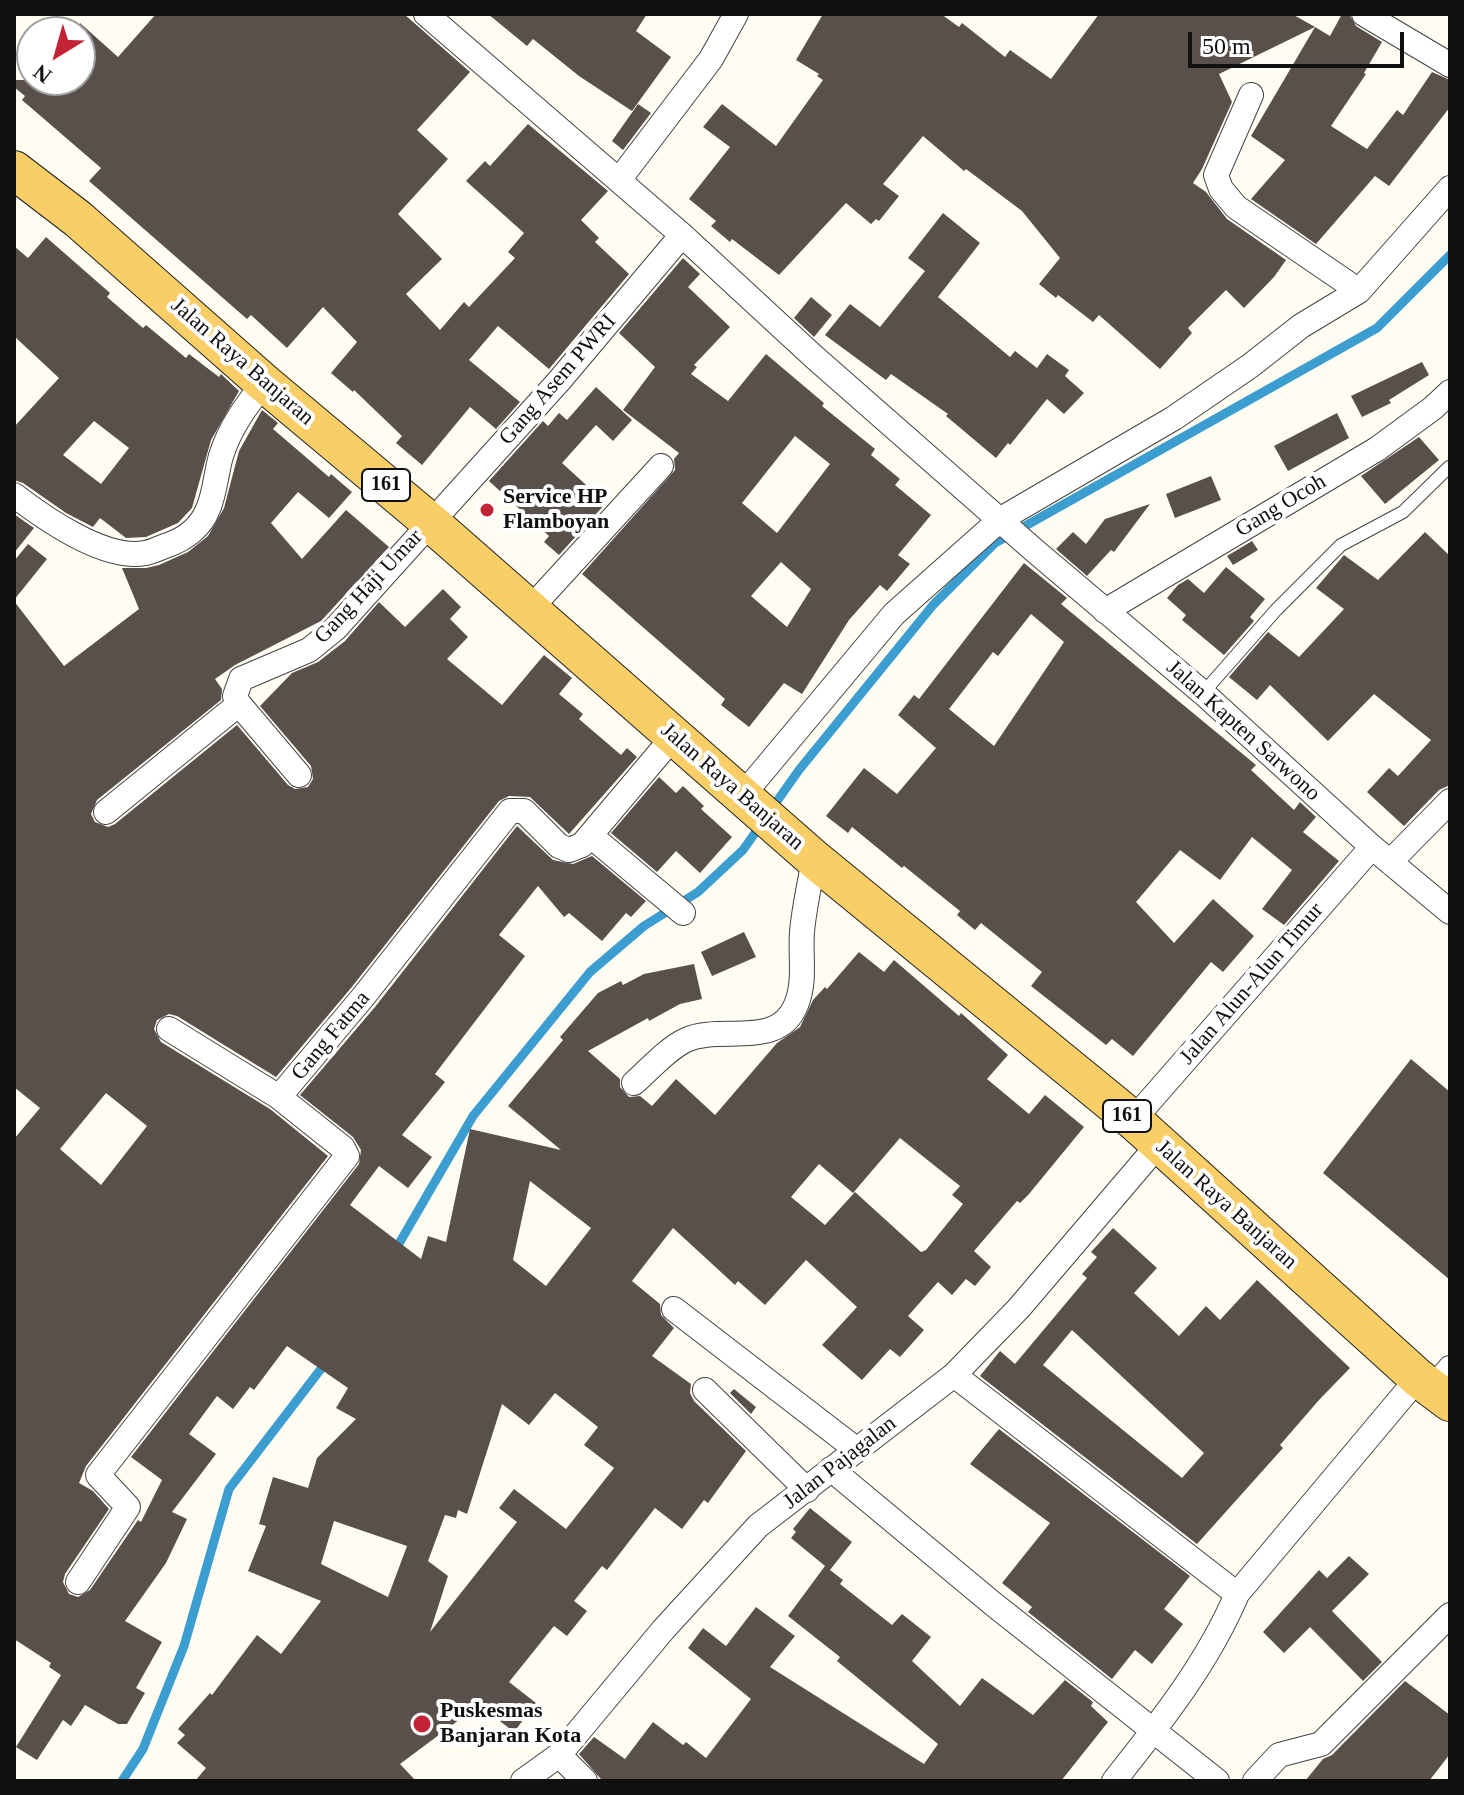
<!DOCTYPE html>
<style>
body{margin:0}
#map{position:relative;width:1464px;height:1795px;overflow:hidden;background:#fffcf2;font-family:Georgia,serif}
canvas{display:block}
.frame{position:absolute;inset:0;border:16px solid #101010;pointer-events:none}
.north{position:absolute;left:16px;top:16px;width:80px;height:80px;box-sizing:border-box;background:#fff;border:2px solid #9f9f9f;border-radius:50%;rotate:217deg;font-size:22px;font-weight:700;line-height:32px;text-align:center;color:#101010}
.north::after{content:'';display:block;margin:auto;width:28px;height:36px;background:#c32435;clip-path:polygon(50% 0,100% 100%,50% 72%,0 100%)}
.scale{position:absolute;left:1188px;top:32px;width:216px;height:36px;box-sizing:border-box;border:4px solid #101010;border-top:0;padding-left:10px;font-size:24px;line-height:28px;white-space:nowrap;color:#101010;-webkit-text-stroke:6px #fff;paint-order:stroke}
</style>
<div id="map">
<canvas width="1464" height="1795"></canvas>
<div class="frame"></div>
<div class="north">N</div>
<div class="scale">50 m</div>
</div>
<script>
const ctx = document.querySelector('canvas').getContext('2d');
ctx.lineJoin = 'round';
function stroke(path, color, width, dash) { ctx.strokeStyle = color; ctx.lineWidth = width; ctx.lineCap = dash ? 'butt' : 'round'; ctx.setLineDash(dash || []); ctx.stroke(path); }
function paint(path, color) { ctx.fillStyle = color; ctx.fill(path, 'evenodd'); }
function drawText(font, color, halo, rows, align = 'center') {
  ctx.font = font + ' Georgia,serif'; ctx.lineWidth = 8; ctx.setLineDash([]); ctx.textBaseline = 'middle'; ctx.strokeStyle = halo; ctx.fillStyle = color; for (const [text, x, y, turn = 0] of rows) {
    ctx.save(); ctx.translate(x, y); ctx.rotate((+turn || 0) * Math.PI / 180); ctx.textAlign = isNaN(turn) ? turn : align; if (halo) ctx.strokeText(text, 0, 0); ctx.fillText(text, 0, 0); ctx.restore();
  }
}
stroke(new Path2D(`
 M770,811L799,770L933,605L995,543L1377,328L1450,255
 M393,1254L473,1116L590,972L644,926L698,892L743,850L762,823
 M122,1781L143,1749L184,1646L229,1489L327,1361`), '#3b9dd0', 9);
paint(new Path2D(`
 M156,14H404L470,72L417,130L448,159L398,214L442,259L406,294L440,330L464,302L469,307L515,258L508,252L524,233L466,181L485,161L490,166L528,124L608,191L581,220L599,238L595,242L629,274L549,369L498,326L469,360L520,402L496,429L470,407L422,465L396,443L402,436L354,390L353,392L331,373L357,342L323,307L287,348L251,315L247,319L89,181L101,168L22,100L25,96L14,87V80H80V23L118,57Z
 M488,14H647L636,31L671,57L632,111L579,76L533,39L527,46Z
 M823,14H941L959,27L962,23L1005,57L1010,50L1051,79L1099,14H1292L1315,27L1219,74L1232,102L1202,169L1193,183L1206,192L1227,219L1286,260L1274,277L1244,308L1226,290L1188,328L1192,333L1160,369L1099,315L1093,322L1058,295L1056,298L1039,284L1060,258L1022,211L966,169L964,171L923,136L883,184L899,196L879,221L876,219L871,224L846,203L779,275L732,239L730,242L711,226L716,221L689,199L730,147L703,127L722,104L776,146L823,80L817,76L819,74L796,60Z
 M1342,14H1349L1356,26L1382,42L1364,73L1366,74L1331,126L1367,149L1397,110L1403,115L1432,72L1450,80V107L1389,186L1375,176L1316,244L1251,199L1285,160L1251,136L1315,27L1330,36Z
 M638,104L651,113L623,150L612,141Z
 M943,213L980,243L938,297L1010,357L1015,351L1037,368L1047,354L1069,370L1065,376L1084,393L1064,414L1047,399L1010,445L1008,443L996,458L946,416L948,414L891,374L886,380L825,335L850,304L880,327L925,271L908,258Z
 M46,237L110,293L107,297L143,328L146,325L186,358L189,354L219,377L221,374L239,391L211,440L192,508L178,523L146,537L126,538L100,518L93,527L66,513L23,483L14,480V427L59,378L14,336V246L28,258ZM94,421L129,448L101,484L63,455Z
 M683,258L700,274L688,287L730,327L694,365L697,367L691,374L728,401L766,354L824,403L822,406L875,449L871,455L900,479L895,485L931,515L898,555L910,564L887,591L880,585L849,620L802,694L784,683L749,727L721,705L725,699L582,574L675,470L674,459L679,453L623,410L655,367L619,333ZM795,436L830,464L777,533L742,503ZM781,562L811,589L787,627L751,596Z
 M811,297L832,315L814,337L794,318Z
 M1422,362L1429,375L1389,400L1391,403L1362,417L1351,396Z
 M596,387L632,420L613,441L596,425L562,463L606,503L559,555L544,542L549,536L489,481L543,421L548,426L559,413L567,420Z
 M262,410L278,423L273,429L329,477L331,474L352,492L329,518L298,492L271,523L302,559L346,510L389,547L321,621L235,665L215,679L222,689L221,700L97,800L91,814L95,822L108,827L115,824L237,725L288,785L295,789L308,787L313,779L311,766L260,706L292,673L318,662L345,641L379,602L405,627L443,589L461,607L450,619L468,637L447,659L502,705L544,655L572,678L559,694L583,714L579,719L621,755L627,748L637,757L569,834L530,797L509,796L499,801L351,988L276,1077L177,1016L169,1014L157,1020L154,1029L161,1042L270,1109L328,1156L86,1466L79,1483L93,1491L109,1509L65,1574L63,1582L69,1594L78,1597L90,1590L138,1520L141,1522L162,1480L131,1457L359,1164L361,1150L353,1137L300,1095L375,1007L517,826L553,860L573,864L592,856L646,901L631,917L626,913L602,941L569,913L564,917L538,886L499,935L525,956L435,1074L445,1082L402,1135L432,1157L408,1188L379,1166L350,1205L421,1259L428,1236L446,1242L470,1129L561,1150L508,1106L563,1040L560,1037L598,993L621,981L623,985L644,974L694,964L702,999L680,1004L649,1021L648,1018L588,1051L620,1079V1087L629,1097L640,1096L652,1106L676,1079L715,1115L777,1043L800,1027L813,1000L825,987L827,989L859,952L884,972L894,960L959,1016L961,1013L1008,1055L987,1079L1029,1114L1045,1095L1084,1127L1029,1194L1020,1203L1017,1201L974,1251L991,1267L975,1286L966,1279L952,1295L938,1282L908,1316L924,1330L900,1357L890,1349L862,1380L822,1345L857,1307L806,1260L765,1305L738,1281L735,1285L673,1228L632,1281L660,1304L661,1315L674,1328L652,1356L691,1384L690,1393L694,1401L746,1451L708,1503L704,1500L682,1529L655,1508L607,1570L602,1566L574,1601L587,1611L567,1636L554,1626L509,1682L536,1703L514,1732L479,1705L400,1764L416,1781H195L206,1768L177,1743L185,1735L178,1729L210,1693L212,1695L257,1635L281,1654L321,1601L248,1571L266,1526L259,1524L273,1477L308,1488L317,1458L356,1419L336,1408L348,1388L287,1346L254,1390L250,1387L233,1409L217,1396L189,1434L216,1454L172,1512L187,1519L166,1563L125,1621L162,1642L136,1688L145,1693L127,1724H118L85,1705L71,1726L63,1720L37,1760L16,1747L61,1675L49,1667L51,1663L14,1639V1139L40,1108L14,1087V601L64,666L139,609L122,568H146L159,565L188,552L208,536L224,508L239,451ZM106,1093L147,1126L101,1185L60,1149ZM900,1138L960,1186L952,1195L963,1204L926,1250L921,1252L855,1192L825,1225L791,1197L819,1164L853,1193ZM530,1181L591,1228L546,1286L513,1260ZM555,1393L598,1427L584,1445L614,1468L566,1529L514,1489L499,1508L517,1522L430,1632L448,1576L428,1561L445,1515L456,1518L458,1510L467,1514L502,1404L529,1425ZM334,1521L407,1546L388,1597L321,1564Z
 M1337,413L1349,438L1288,471L1274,446Z
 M1419,437L1439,460L1385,504L1361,476Z
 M1211,476L1221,500L1175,518L1166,494Z
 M1150,504L1114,552L1111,550L1087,576L1056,549L1073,532L1086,544L1105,519Z
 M14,514L34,528L14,553Z
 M1425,532L1450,556V785L1439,790L1404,826L1367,792L1389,768L1398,776L1431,740L1374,694L1328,741L1270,685L1257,700L1229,677L1268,632L1299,657L1344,609L1316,588L1344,555L1378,580Z
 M1252,541L1258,550L1233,565L1227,556Z
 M28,544L47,559L14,600V561Z
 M1024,563L1067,598L1061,604L1256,765L1251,770L1294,810L1300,802L1316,817L1303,832L1339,861L1284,925L1262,909L1292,870L1252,837L1220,880L1180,850L1136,902L1174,943L1213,899L1254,936L1223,972L1211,962L1133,1056L1112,1039L1106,1045L1031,986L1042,972L981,923L975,930L957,915L960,911L904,866L902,868L852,827L848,833L826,816L864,768L897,794L936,748L898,715L914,695L919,699ZM1031,614L1064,642L994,746L949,709L993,652L998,656Z
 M1226,567L1265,599L1250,617L1254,621L1224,655L1182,620L1186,615L1167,598L1178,585L1188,579L1204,593Z
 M659,777L676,793L683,786L704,806L701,809L732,837L700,873L676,851L657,872L611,833Z
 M744,932L756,957L712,976L701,952Z
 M1411,1059L1450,1092V1280L1323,1173Z
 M1113,1228L1157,1268L1134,1293L1179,1336L1206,1306L1220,1320L1257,1280L1350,1368L1319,1400L1280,1445L1283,1448L1197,1544L980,1376L1000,1351L1015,1364L1087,1278L1082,1274L1097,1257L1091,1252ZM1072,1330L1204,1453L1182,1478L1043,1365Z
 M734,1389L756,1407L751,1414L730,1393Z
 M999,1429L1190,1576L1164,1609L1183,1624L1152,1664L1135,1650L1112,1679L1028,1612L1032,1607L1002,1583L1050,1523L970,1464Z
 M810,1508L852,1542L830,1570L843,1580L840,1584L892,1625L902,1614L931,1637L912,1661L960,1706L982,1678L1033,1715L1065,1680L1093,1702L1091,1706L1108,1722L1061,1781H603L600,1778L579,1754L594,1737L625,1759L653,1722L683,1745L686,1742L706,1758L751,1699L688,1648L703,1628L726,1646L756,1607L795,1636L770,1667L924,1764L938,1744L837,1661L840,1657L788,1616L825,1566L791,1538L796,1532L793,1529Z
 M1349,1556L1369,1574L1332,1611L1382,1662L1363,1681L1310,1627L1284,1653L1263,1632L1319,1570L1327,1578Z
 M1405,1681L1450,1715V1754L1429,1781H1305L1323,1759L1332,1755Z`), '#59504c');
const service = new Path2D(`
 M1203,693L1276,610L1341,545L1403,512L1449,467`);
const minor = new Path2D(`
 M426,14L682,235L813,356L1035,551L1203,693L1372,847L1450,912
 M1364,14L1450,65
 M1251,95L1216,175L1221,189L1236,207L1359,291
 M619,180L711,59L736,14
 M14,495C44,518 105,561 145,553C153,552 161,547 168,545C185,539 201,527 208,509C215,493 216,473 221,456C230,427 246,406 264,383
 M529,610L661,466
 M1105,611L1377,449L1433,408L1450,392
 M299,775L239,704L235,696L241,679L309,650L335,629L559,381L682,235
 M742,796L894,614L1001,519L1174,418L1250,366L1301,326L1359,291L1450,188
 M106,812L239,704
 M591,836L683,913
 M1390,862L1450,801
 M169,1029L279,1097
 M634,1083C650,1069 667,1049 686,1040C720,1024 778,1050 796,1005C806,981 800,956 802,932C804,908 810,883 814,859
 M1133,1120L1372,847
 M674,1309L857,1450
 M954,1375L1237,1594L1418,1378
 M1434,1387L1450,1368
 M705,1390L807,1490
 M831,1469L992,1603L1217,1781
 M78,1582L128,1507L98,1475L347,1156L343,1148L279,1097L363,997L510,811H524L559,846L569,850L582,845L674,736
 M559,1755L585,1781
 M523,1781L559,1755L663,1630L758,1526L954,1375L1019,1308L1158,1145
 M1114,1781C1160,1723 1208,1663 1237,1594
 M1255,1781L1279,1755L1321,1744L1450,1615`);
const primary = new Path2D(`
 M14,170L78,219L264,383L430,522L814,859L1133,1120L1418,1378L1450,1402`);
stroke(service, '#434343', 14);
stroke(minor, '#434343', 26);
stroke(primary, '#212121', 40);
stroke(service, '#fff', 12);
stroke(minor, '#fff', 24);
stroke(primary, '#face67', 38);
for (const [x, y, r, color] of [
 [487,510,8,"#c32435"],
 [422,1724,10,"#c32435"]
]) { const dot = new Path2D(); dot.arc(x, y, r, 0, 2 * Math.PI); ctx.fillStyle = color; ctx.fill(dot); stroke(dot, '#fff', 3); }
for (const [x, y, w] of [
 [386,485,48],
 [1127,1116,48]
]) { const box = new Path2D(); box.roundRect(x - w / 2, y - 16, w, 32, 6); ctx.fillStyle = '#fff'; ctx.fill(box); stroke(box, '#101010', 2); }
drawText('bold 20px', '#101010', null, [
 ["161",386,485],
 ["161",1127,1116]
]);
drawText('22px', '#101010', '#fff', [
 ["Jalan Raya Banjaran",242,362,41],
 ["Gang Asem PWRI",558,380,-49],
 ["Gang Ocoh",1281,506,-31],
 ["Gang Haji Umar",369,587,-47],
 ["Jalan Kapten Sarwono",1243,731,42],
 ["Jalan Raya Banjaran",732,787,41],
 ["Jalan Alun-Alun Timur",1252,984,-49],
 ["Gang Fatma",331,1036,-50],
 ["Jalan Raya Banjaran",1226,1205,42],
 ["Jalan Pajagalan",840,1463,-38]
]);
drawText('bold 22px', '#101010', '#fff', [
 ["Service HP",503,497],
 ["Flamboyan",503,522],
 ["Puskesmas",440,1711],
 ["Banjaran Kota",440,1736]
], 'left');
</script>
